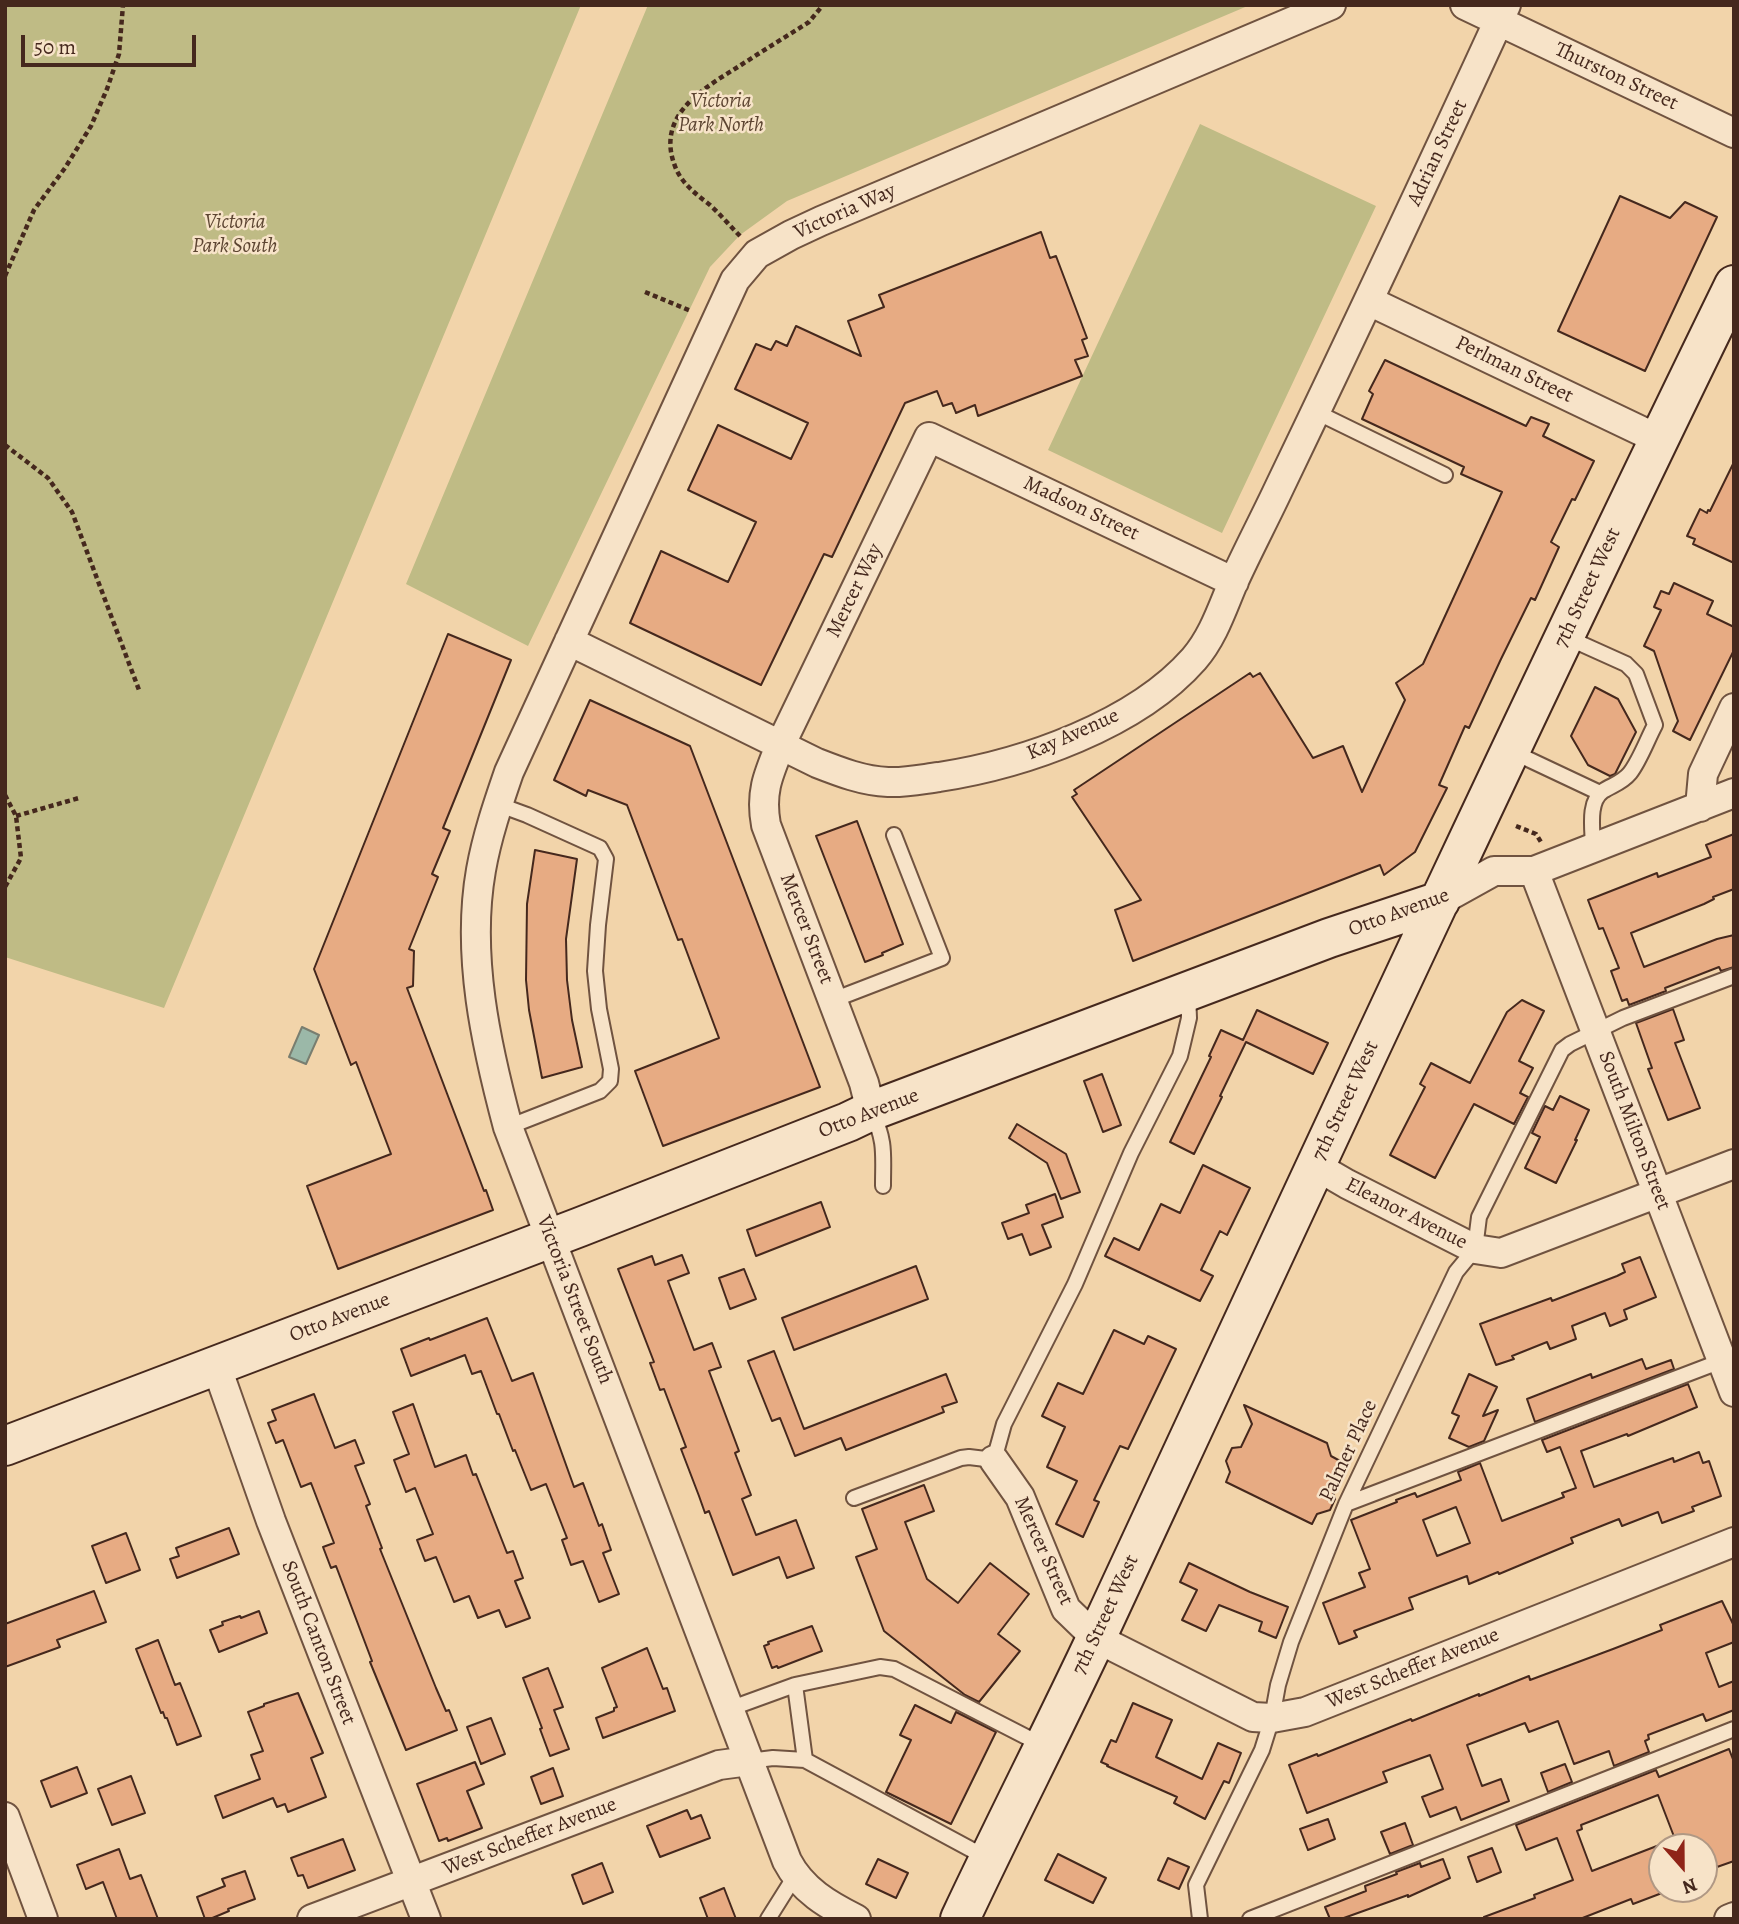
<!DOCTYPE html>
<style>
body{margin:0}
#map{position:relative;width:1739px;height:1924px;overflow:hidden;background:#f2d4aa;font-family:Alegreya,serif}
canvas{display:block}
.frame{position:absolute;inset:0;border:7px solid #45281d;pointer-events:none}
.north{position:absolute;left:1648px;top:1833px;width:70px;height:70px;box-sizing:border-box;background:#f7e3c8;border:2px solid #b09884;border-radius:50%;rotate:159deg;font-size:19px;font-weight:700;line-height:28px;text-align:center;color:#45281d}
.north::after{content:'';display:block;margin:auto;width:24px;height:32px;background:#8f2418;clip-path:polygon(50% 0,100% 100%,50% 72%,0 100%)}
.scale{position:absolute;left:21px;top:35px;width:175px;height:32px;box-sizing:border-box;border:4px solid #45281d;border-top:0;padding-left:9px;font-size:21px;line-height:24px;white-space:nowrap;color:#45281d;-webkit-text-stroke:5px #f7e3c8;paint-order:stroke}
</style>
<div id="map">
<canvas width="1739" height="1924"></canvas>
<div class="frame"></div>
<div class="north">N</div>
<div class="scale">50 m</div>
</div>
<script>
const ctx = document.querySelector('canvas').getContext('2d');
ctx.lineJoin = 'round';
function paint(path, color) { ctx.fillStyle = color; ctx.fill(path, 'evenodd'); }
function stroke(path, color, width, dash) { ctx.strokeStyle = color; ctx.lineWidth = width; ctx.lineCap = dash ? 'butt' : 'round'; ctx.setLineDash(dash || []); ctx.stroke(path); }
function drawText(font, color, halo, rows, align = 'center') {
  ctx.font = font + ' Alegreya,serif'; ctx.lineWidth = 5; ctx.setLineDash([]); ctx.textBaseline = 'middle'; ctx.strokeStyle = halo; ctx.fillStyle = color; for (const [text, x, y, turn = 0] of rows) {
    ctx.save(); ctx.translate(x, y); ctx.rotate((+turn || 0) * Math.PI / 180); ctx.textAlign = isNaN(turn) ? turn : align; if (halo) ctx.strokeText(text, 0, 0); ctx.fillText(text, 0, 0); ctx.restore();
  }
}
paint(new Path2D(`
 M5,5H581L164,1008L5,957Z
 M648,5H1250L787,201L740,235L710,267L528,646L406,584Z
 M1200,124L1376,206L1222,533L1048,450Z`), '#bfbb85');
const water = new Path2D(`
 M302,1027L319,1035L306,1064L289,1057Z`);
paint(water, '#9bb8a8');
stroke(water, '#797e70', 2);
const building = new Path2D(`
 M1620,196L1670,218L1685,202L1717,217L1645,371L1558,331Z
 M1041,232L1050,258L1056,256L1087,338L1082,340L1088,356L1075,360L1082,376L978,416L975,405L956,413L952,403L943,406L937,391L905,403L832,557L824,554L761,685L630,623L661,551L728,582L756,522L688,490L718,425L791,459L808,423L735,389L756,344L771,350L776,341L787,346L796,326L861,356L848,321L884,307L879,295Z
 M1385,360L1526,426L1531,417L1549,424L1543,436L1594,461L1575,500L1572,499L1551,542L1559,547L1535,600L1531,598L1501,659L1469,728L1465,726L1439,785L1447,788L1415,852L1384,875L1380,865L1133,961L1115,910L1141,900L1072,797L1077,794L1074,790L1250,673L1253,677L1260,673L1313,758L1343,746L1362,792L1405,700L1396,683L1423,664L1502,492L1461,474L1464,467L1362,419L1373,394L1369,391Z
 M1734,462V563L1693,544L1695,539L1687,536L1700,509L1707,513L1708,510L1710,511Z
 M1674,583L1713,601L1707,614L1734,627V650L1690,740L1673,731L1678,721L1654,651L1644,646L1661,610L1654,607L1661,591L1669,594Z
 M448,634L511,660L443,828L450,831L432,874L438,877L409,949L414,951L413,986L407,988L484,1191L486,1190L493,1210L338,1269L307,1186L391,1154L356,1062L351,1065L314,969Z
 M1595,687L1618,699L1636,732L1615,774L1610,776L1588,765L1571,736Z
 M590,700L690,746L820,1087L663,1146L635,1071L719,1038L682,939L678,940L627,805L588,790L586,796L554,780Z
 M857,821L903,944L882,953L883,955L865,962L816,836Z
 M1734,834V889L1713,897L1714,899L1704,904L1631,933L1644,967L1717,939L1734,935V967L1721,971L1719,967L1665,988L1666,991L1629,1005L1627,999L1622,1001L1611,971L1619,968L1603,928L1599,929L1588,900L1657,873L1658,877L1711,857L1706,845Z
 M535,850L577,859L566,939L567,980L572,1020L582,1067L542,1078L529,1010L526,980L527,904Z
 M1522,1000L1544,1011L1519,1061L1533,1068L1520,1093L1528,1097L1514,1124L1474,1104L1435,1178L1390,1155L1425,1087L1420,1084L1431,1063L1470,1083L1507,1012Z
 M1673,1009L1684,1040L1675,1043L1700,1108L1668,1120L1648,1069L1652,1068L1636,1023Z
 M1257,1010L1328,1043L1313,1074L1246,1042L1220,1096L1222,1097L1194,1154L1170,1142L1211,1057L1209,1056L1221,1030L1243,1040Z
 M1102,1074L1121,1125L1103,1132L1084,1081Z
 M1560,1096L1589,1110L1575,1140H1577L1556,1183L1525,1168L1540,1137L1532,1133L1545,1106L1553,1110Z
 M1017,1124L1066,1154L1080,1192L1061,1199L1047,1163L1009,1138Z
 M1203,1165L1250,1188L1227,1235L1220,1231L1201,1270L1213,1276L1200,1301L1105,1256L1114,1238L1139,1250L1161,1204L1180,1213Z
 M1055,1194L1063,1217L1042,1225L1051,1247L1030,1255L1022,1234L1008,1239L1002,1223L1029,1213L1026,1205Z
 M821,1202L830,1227L756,1256L747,1230Z
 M682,1255L689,1273L668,1281L694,1350L712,1343L721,1367L709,1371L739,1451L735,1453L751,1495L742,1499L756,1535L796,1520L814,1568L787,1578L779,1557L733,1575L709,1511L705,1513L699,1496L681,1449L686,1447L664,1389L660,1390L650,1363L654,1362L618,1269L652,1256L655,1265Z
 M1640,1257L1656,1297L1624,1310L1627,1319L1610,1326L1605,1313L1572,1326L1576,1339L1550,1349L1547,1342L1512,1356L1514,1359L1496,1365L1480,1324L1551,1298L1552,1301L1617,1276L1625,1272L1622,1264Z
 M916,1266L928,1299L794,1350L782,1318Z
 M744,1269L756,1299L730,1309L719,1278Z
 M487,1318L512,1381L533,1373L574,1487L583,1483L599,1526L602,1524L611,1550L603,1553L619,1594L599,1602L583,1561L571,1565L562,1540L567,1538L546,1484L531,1490L515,1450L513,1451L499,1414H497L481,1371L472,1374L465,1355L411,1376L401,1349L429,1338L430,1340Z
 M1114,1330L1144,1344L1148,1336L1176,1349L1128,1449L1120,1446L1094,1500L1099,1502L1083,1537L1056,1524L1077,1481L1047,1467L1065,1427L1042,1416L1058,1383L1083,1394Z
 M774,1351L804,1429L946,1374L957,1402L942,1407L944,1412L846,1450L841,1438L795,1456L780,1418L772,1421L748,1361Z
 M1642,1359L1646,1369L1671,1360L1674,1369L1535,1422L1527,1399L1591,1374L1592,1378Z
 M1469,1374L1497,1387L1483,1416L1498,1410L1484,1441L1469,1447L1449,1438L1459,1416L1452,1413Z
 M1688,1384L1697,1407L1628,1436L1627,1434L1581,1451L1594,1487L1673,1458L1674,1462L1699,1452L1703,1463L1709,1461L1721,1496L1692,1507L1694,1511L1662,1523L1658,1512L1622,1526L1619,1519L1571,1538L1573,1543L1499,1574L1498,1572L1469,1584L1467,1576L1409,1598L1413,1609L1354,1631L1357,1637L1339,1644L1323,1603L1365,1587L1359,1573L1370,1569L1351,1520L1397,1502L1396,1500L1415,1493L1417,1497L1461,1480L1458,1472L1480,1463L1502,1521L1564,1497L1562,1493L1576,1488L1560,1447L1547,1452L1542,1440ZM1456,1507L1470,1543L1437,1556L1423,1520Z
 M314,1394L335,1448L355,1440L364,1463L355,1466L370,1504L366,1506L382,1548L380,1549L436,1688L446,1711L449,1710L457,1730L406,1750L370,1662L372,1661L336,1566L331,1568L323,1547L334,1543L311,1483L301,1487L283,1440L276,1443L268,1423L276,1420L272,1410Z
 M413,1404L435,1467L466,1455L473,1475L476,1474L507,1553L513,1551L523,1578L515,1581L530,1618L506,1627L499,1610L478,1618L469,1596L454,1602L436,1557L425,1561L417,1540L433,1534L415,1488L406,1492L394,1460L409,1454L393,1412Z
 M1244,1405L1327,1443L1331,1456L1342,1462L1331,1486L1335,1499L1330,1510L1317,1514L1312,1524L1226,1482L1230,1472L1226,1461L1232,1448L1241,1447L1252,1424Z
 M924,1485L934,1511L905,1522L927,1579L958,1603L990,1563L1029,1594L998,1634L1020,1651L979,1702L965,1695L884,1631L856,1557L877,1549L862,1509Z
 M229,1528L239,1554L177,1578L170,1559L179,1556L176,1548Z
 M126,1533L140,1570L106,1583L92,1546Z
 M1189,1563L1250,1592L1288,1607L1276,1638L1259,1631L1262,1622L1219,1605L1206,1631L1182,1620L1197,1590L1180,1582Z
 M94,1591L106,1622L57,1640L60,1647L5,1667V1624Z
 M1722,1601L1734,1626V1642L1706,1653L1719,1687L1734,1681V1710L1706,1721L1703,1714L1648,1735L1649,1739L1645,1741L1649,1752L1614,1766L1609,1751L1574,1764L1558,1721L1529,1732L1525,1723L1467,1745L1482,1786L1501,1779L1509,1801L1461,1820L1456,1807L1430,1817L1422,1797L1443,1789L1430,1755L1383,1772L1387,1782L1307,1813L1289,1765L1317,1754L1318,1756L1411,1719L1412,1721L1479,1694V1696L1529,1676L1530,1680L1613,1649L1662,1630L1660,1625Z
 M259,1611L267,1633L219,1652L210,1630L223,1625L222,1622L240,1616L241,1618Z
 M812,1626L822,1651L778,1668L777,1666L772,1668L764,1646L769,1644L768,1642Z
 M158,1640L175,1685L180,1683L201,1736L177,1745L167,1718H165L163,1712L161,1713L136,1649Z
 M647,1648L663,1689L667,1688L675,1711L603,1738L596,1718L614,1711V1708L617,1707L602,1668Z
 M548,1668L563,1707L554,1710L569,1749L550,1756L540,1729L542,1728L523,1678Z
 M298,1693L323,1753L311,1758L326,1797L288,1812L285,1804L277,1807L273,1798L223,1818L215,1796L260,1779L251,1755L263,1751L248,1712L264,1706V1704Z
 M1133,1703L1172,1720L1156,1757L1202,1779L1218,1743L1241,1753L1229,1783L1224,1781L1205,1819L1174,1803L1177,1797L1107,1766L1108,1765L1101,1762L1111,1740L1116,1742Z
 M915,1705L951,1723L956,1712L996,1732L951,1824L886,1792L911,1740L900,1735Z
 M491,1718L505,1754L481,1764L467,1727Z
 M1729,1749L1734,1762V1861L1717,1867L1707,1847H1678L1658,1795L1581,1825L1582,1829L1577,1831L1592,1871L1662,1844V1893L1633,1904L1631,1899L1580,1919H1485L1484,1917L1535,1898L1534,1895L1573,1880L1557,1838L1526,1850L1516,1825L1656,1770L1659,1777Z
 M475,1762L484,1784L467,1791L482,1828L448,1841L447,1838L439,1841L417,1784Z
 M1565,1764L1572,1782L1548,1792L1541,1773Z
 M77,1767L87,1793L51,1807L41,1781Z
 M553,1768L563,1796L541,1804L531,1777Z
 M131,1776L145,1813L112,1825L98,1789Z
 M687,1810L691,1819L701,1815L710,1838L660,1857L647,1826Z
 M1328,1819L1335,1839L1308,1850L1300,1829Z
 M1405,1823L1413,1845L1390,1854L1381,1832Z
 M343,1839L355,1870L308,1888L303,1875L298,1876L291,1858Z
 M1492,1848L1501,1872L1477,1882L1468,1857Z
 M119,1849L130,1879L141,1875L158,1919H117L103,1882L86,1889L77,1865Z
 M1058,1854L1106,1878L1093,1903L1045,1880Z
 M1168,1858L1189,1867L1179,1889L1158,1880Z
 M878,1859L908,1873L896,1898L866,1884Z
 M1443,1859L1450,1878L1408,1897V1895L1341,1919H1330L1325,1907L1366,1891L1365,1886L1397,1874L1396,1872L1420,1863L1421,1867Z
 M602,1863L613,1892L583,1904L572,1875Z
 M245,1871L255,1899L228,1909L229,1911L210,1919H205L197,1897L225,1886L222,1879Z
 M724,1888L736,1919H708L700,1898Z`);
paint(building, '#e7ab83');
stroke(building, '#45281d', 2);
const lane = new Path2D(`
 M1316,412L1445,475
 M1566,637L1626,664L1636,674L1655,725C1647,740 1640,760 1630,773C1622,783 1612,785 1603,791C1587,802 1593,831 1593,848
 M1513,752L1600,793
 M497,804L527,815L600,848L606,859L598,925L595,971L599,1009L611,1069L610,1081L600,1091L508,1127
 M833,1000L942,958L894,835
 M872,1112C886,1142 883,1154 883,1186
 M854,1498L961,1458L969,1457L994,1460L1004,1424L1075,1284L1131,1153L1180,1056L1189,1018L1188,993
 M1346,1504L1724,1360
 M729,1709L795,1685
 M805,1760L795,1685L880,1667L894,1669L1042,1745
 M749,1761L773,1758L805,1760L987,1858
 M768,1919L795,1876
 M1200,1919L1196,1885L1262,1750L1272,1718L1278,1685L1291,1642L1346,1504L1456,1272L1475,1249L1479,1217L1562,1050L1570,1044L1623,1018L1734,976
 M1250,1919L1734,1729`);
const street = new Path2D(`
 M1465,5L1734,133
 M1369,301L1658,439
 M569,641L817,763C840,772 863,781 888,782C905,783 923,779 939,777C1024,764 1136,725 1194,659C1213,637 1222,609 1233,583C1248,550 1265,518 1280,486C1357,326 1432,166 1506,5
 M1700,807L1703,774L1734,708
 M1534,871L1734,1392
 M1440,901L1494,871H1534L1734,793
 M871,1111L864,1083L766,825C760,793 768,775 780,746L929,437L1234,582
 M1316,1166L1347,1184L1475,1249L1501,1253L1734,1164
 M216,1365L271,1521L426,1919
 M994,1460L1020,1497L1066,1609L1096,1638L1253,1717L1272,1718L1305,1712L1734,1542
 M5,1817L43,1919
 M312,1919L719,1765L749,1761
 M856,1919C828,1905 802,1890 787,1861L508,1127C486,1045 466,955 481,870C487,836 498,804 509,772L735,280L757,254L791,235L821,221L1331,5
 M1729,1919L1734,1917`);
const secondary = new Path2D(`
 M5,1446L580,1227L848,1122L871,1111L1329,938L1440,901
 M960,1919C1005,1823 1054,1728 1099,1632C1308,1182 1516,731 1734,285`);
stroke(lane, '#705340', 18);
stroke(street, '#705340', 32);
stroke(secondary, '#45281d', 42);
stroke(new Path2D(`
 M740,236C730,226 720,214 710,205C697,195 684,185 677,171C652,116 703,89 741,65C764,50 787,36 809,22L823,5
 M5,276L34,210L65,168L91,126L107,89L119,54L123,5
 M645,292L691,311
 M5,445L48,478L72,512L139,690
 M5,795L16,816L21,858L5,887
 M16,816L79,798
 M1516,826L1536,834L1541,842`), '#45281d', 4.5, [5, 3.5]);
stroke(lane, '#f7e3c8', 14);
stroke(street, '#f7e3c8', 28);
stroke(secondary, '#f7e3c8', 38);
drawText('21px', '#45281d', '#f7e3c8', [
 ["Thurston Street",1616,77,25],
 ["Adrian Street",1438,153,-65],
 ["Victoria Way",845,212,-24],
 ["Perlman Street",1514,370,26],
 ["Madson Street",1081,509,25],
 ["7th Street West",1588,588,-65],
 ["Mercer Way",855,591,-64],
 ["Kay Avenue",1073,735,-24],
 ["Otto Avenue",1399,913,-20],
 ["Mercer Street",806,929,69],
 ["7th Street West",1346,1101,-65],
 ["Otto Avenue",869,1114,-21],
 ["South Milton Street",1634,1131,69],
 ["Eleanor Avenue",1406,1214,27],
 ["Victoria Street South",574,1300,69],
 ["Otto Avenue",340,1318,-21],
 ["Palmer Place",1349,1451,-65],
 ["Mercer Street",1043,1551,66],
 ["7th Street West",1106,1615,-65],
 ["South Canton Street",318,1643,69],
 ["West Scheffer Avenue",1413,1669,-22],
 ["West Scheffer Avenue",530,1837,-21]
]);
drawText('italic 21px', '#5d4532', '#f7e3c8', [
 ["Victoria",721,102],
 ["Park North",721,126],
 ["Victoria",235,223],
 ["Park South",235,247]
]);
</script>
